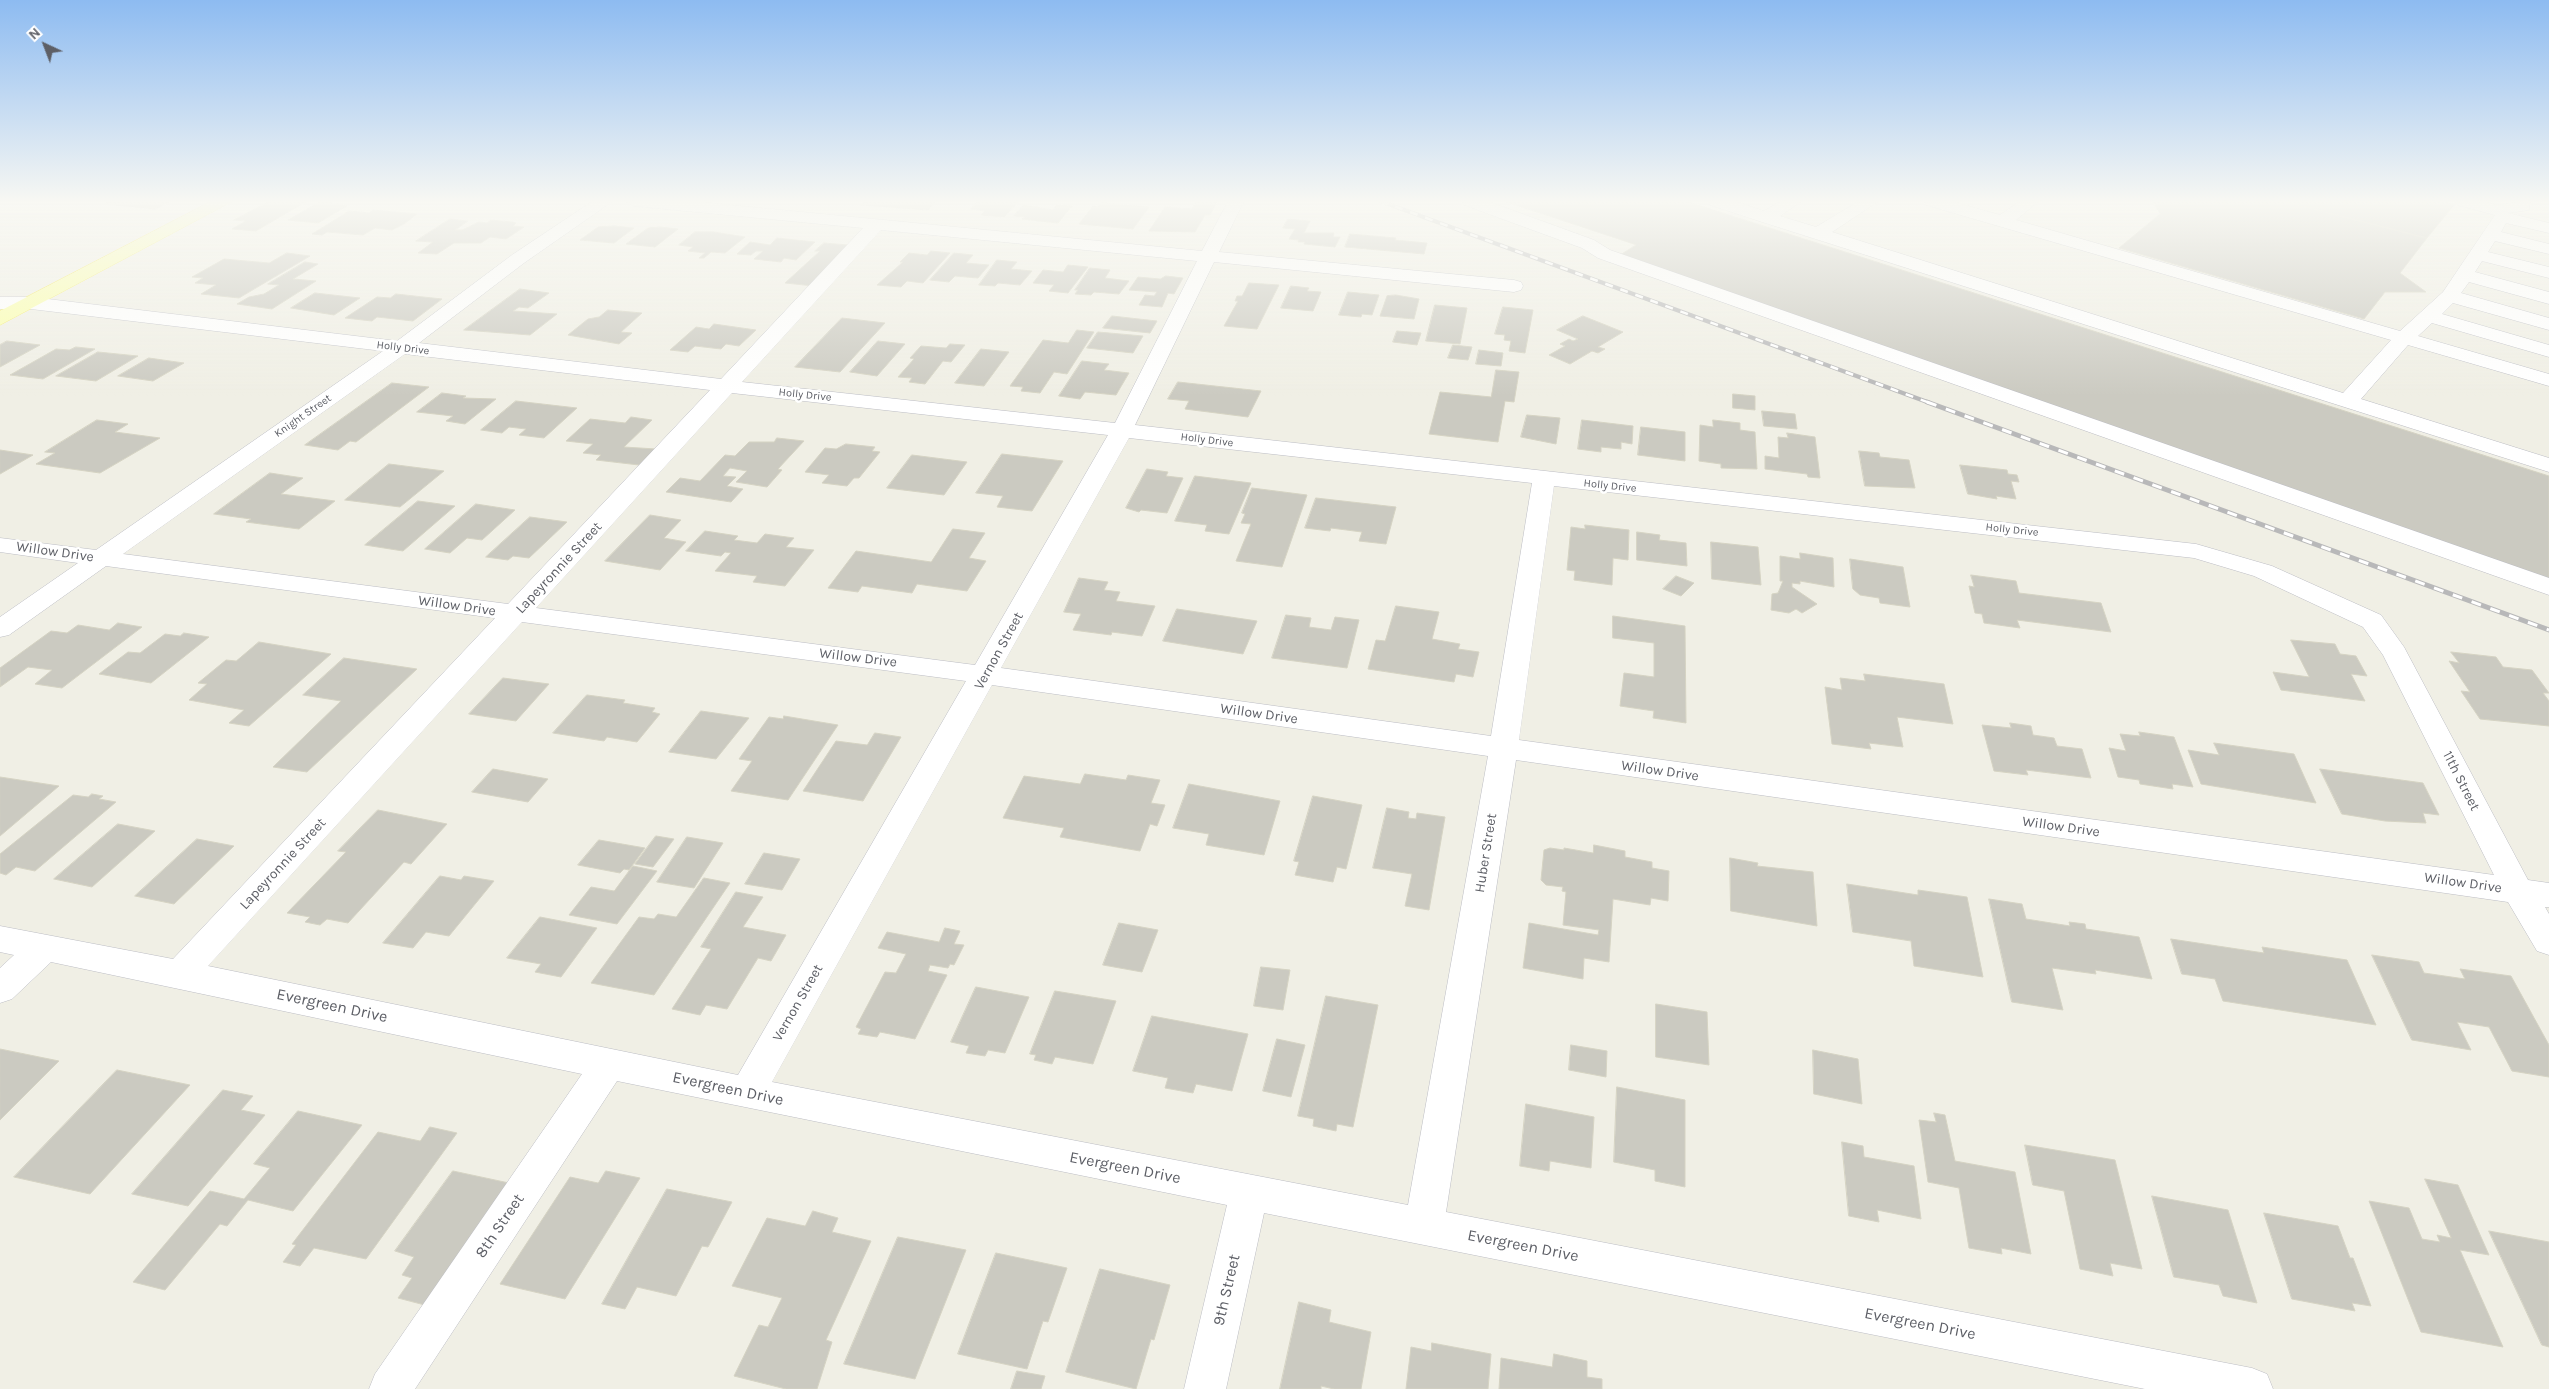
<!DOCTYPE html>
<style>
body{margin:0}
#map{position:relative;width:2549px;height:1389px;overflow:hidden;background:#f0efe5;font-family:Karla,sans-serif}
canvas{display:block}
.north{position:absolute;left:20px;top:20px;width:50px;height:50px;-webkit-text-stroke:4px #fff;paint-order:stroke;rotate:317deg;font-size:14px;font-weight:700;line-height:20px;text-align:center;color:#5d5f66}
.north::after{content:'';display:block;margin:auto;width:18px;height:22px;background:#5d5f66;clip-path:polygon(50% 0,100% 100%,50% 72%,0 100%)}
</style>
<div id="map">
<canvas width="2549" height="1389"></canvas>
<div class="north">N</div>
</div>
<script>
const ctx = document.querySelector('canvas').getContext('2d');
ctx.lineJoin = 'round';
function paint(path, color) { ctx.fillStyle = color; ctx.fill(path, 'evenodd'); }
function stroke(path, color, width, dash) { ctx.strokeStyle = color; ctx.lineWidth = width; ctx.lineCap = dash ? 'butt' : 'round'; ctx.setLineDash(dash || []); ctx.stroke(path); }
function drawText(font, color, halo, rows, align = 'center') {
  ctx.font = font + ' Karla,sans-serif'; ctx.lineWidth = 5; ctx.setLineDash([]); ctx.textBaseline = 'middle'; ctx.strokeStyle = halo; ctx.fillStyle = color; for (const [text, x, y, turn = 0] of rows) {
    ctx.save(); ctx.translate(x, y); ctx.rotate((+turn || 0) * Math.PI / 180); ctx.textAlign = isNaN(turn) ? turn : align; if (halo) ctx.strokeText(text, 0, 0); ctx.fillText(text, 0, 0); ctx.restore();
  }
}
const building = new Path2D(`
 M111,201H171L155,209L105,204Z
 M271,201H307L256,231L232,229L246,221L234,220Z
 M866,201H936L928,210L861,205Z
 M978,201H1013L1018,202L1004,217L981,215L985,211L971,209Z
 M1197,201H1217L1210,215H1205L1195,232L1149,231L1165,207L1192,209Z
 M1504,201H1685L2549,476V582L1620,255L1636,245Z
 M2153,201H2282L2427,238L2400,273L2426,292H2385L2364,319L2119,248L2160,214Z
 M2282,201H2440L2454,205L2427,238Z
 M326,202L347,206L318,223L288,220L318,203Z
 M1102,202L1111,204L1149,207L1133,229L1079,224L1093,206L1098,207Z
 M1023,205L1053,210L1057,205L1072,206L1058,223L1022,219L1025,217L1014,216Z
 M373,210L417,214L404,224L392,230L375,228L363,235L327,232L322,235L312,234L349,211L369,213Z
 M450,219L468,221L455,230H462L479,222L487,223L491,220L512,222L516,223L513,226L524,227L506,239L490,237L481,243H454L437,254L418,253L433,242L416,241Z
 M1288,219L1310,221L1304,233H1334L1333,237H1340L1335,247L1304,244L1305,242H1298L1299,240L1289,239L1295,229L1283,228Z
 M615,226L634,228L614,243L580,240L598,227Z
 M661,227L678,229L655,247L626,244L648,228Z
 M695,232H714L745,237L725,253L711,252L704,258H699L705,253L688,251L693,247L679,245Z
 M1350,234L1396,238L1395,240L1427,243L1424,254L1345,247Z
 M777,238L815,242L796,260L784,258L781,262L754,259L763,251H756L751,255L737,254L750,242L770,245Z
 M824,243L848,245L814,286L785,283L820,251H815Z
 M931,251L950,253L923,283L907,281L901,287L877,285L903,262H900L909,253L927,255Z
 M287,253L310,256L239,298L201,294L216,285L195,283L203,278L192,277L224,259L269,263Z
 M954,253L973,255L966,263L989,265L978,278L955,276L949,282L930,280Z
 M997,260L1017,262L1011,269L1032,271L1020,285L998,283L995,286L979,285Z
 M305,262L318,264L293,279L316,281L272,309L237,304L249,297L264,294L279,285L268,284Z
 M1068,265L1088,267L1068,293L1049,291L1054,285L1033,283L1043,270L1063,272Z
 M1090,268L1110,270L1105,278L1129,281L1119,294L1094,292L1091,295L1075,294L1078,290H1075Z
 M1166,276L1183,278L1174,294L1168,293L1162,307L1139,305L1145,295L1154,296L1157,292L1129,290L1138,277L1160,279Z
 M1249,283L1279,285L1257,329L1224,326L1238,301H1235L1237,296H1242Z
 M1291,286L1309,288L1307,291L1321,292L1313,311L1281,308Z
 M520,289L549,293L528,308L519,307L513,311L557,314L530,335L464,330Z
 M1348,292L1379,295L1372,315L1362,314L1361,317L1339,315Z
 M315,293L360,298L334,315L291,308Z
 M396,294L442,299L413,321L377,317L372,321L345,318L377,297L390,298Z
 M1396,295L1419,299L1414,319L1380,316L1387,296Z
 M1435,305L1467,308L1460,344L1426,341Z
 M1503,307L1533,310L1525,353L1509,351L1511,341L1504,340L1505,335L1495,334Z
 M608,310L642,313L621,332L632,333L619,344L568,335L588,319L599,317Z
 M1112,316L1157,321L1150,333L1103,328Z
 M1583,316L1623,332L1598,347L1605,349L1598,353L1592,351L1570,364L1549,355L1565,346L1560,344L1569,339L1573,341L1578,339L1557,330Z
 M842,318L885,323L840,372L795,367Z
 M714,324L756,330L739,346L726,344L721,349L695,346L688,352L670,350L696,327L709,329Z
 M1077,330L1094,332L1067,374L1054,372L1040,393L1021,391L1023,387L1010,386L1043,340L1068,343Z
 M1397,331L1421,333L1417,345L1393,342Z
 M1098,332L1143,336L1133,353L1087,348Z
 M7,341L40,345L0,367V345Z
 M878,341L905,344L877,376L850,372Z
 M950,344L965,345L951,362L943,361L925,384L909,382L912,378L898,377L914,359L910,358L921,346L946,348Z
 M1453,345L1472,347L1468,360L1448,358Z
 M76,347L95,349L43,379L10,375L56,349L69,350Z
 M981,349L1009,352L984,386L955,383Z
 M1479,350L1503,353L1501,366L1476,364Z
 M98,352L138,356L96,381L56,376Z
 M149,358L184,363L153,381L118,376Z
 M1082,361L1109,364L1104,370L1129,373L1116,395L1085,392L1080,399L1059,396Z
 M1496,370L1519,372L1514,402L1505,401L1498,442L1429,434L1440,392L1491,397Z
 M1178,382L1261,391L1248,417L1185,409L1189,401L1168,399Z
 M392,383L429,387L356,442L350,441L338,450L305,445Z
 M442,393L466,396L463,398L496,399L465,424L446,421L453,416L417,412Z
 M1733,394L1755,396V410L1733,408Z
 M516,401L577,408L544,438L519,435L526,429L509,427L502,433L481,430Z
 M1762,411L1795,414L1797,429L1764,426Z
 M1527,415L1560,418L1556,444L1521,437Z
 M631,417L652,420L624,447L656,449L639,465L596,460L601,455L583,453L593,444L566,441L590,419L625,423Z
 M97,420L128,424L115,432L160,438L100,473L36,464L55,453L45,452Z
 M1582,420L1633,426L1632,444L1621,442V449L1601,447V452L1578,449Z
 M1713,420L1740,423V430L1755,432L1757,469L1721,468V464L1699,461L1700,425L1713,427Z
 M1641,427L1685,432V461L1638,455Z
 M1787,433L1815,437L1820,478L1808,477L1807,474L1765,469V456L1779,458L1778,437L1788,438Z
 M777,438L804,441L778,469L782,470L767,487L736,482L747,471L730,468L723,476L736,477L727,486L743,489L731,502L666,492L680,478L700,481L725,455L735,456L749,442H774Z
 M846,444L875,447L872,451L880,452L859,478H854L847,486L822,483L829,475L805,472L825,448L836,449Z
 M0,450L33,455L0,474Z
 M1859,451L1879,453L1880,457L1909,460L1915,488L1865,486Z
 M1002,454L1063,461L1032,511L997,507L1003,496L976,493Z
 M912,455L967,462L944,495L887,488Z
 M389,464L444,471L400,507L345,500Z
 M1960,465L2007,470L2008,474L2017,475L2019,482L2011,481L2016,499L1996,496L1997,499L1968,494Z
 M1147,469L1168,472L1166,476L1183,478L1167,513L1141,510L1139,512L1126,508Z
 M270,473L303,478L281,494L335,501L299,529L246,522L251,519L214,514Z
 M1195,476L1251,483L1229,534L1205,531L1207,525L1175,521Z
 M1252,488L1307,495L1282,567L1236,561L1251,524L1241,523L1245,514L1242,513Z
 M1316,498L1396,507L1386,544L1359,541L1362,532L1331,528L1330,531L1305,528Z
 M418,501L455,506L403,551L365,545Z
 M476,504L515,510L482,540L467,538L450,553L425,549Z
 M650,515L681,520L664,538L686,542L660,570L605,561Z
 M530,517L567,522L529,558L513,556L508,560L486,557Z
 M1585,525L1629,530L1628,560L1613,558L1612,585L1574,580L1575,571L1567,570L1571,527L1585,529Z
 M953,529L985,533L969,558L986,561L967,591L917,584L912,593L862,586L858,592L828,588L856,551L931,562Z
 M705,531L738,536L734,540L757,543L765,534L794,538L786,547L814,550L785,586L753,582L757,576L715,571L731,553L725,552L721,556L686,551Z
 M1637,532L1660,535L1659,540L1686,543L1687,566L1637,560Z
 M1711,542L1758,547L1761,585L1712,579Z
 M1800,553L1833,558L1834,587L1800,581V584L1792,583V587L1817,604L1802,613L1796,609L1789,613L1771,610L1772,594L1778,593L1783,581H1780V556L1800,559Z
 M1850,559L1903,567L1910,607L1880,603L1879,598L1860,595L1853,589Z
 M1971,575L2016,581L2019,593L2101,603L2111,632L2017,620L2020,628L1984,623L1982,614L1975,613L1969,586L1974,587Z
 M1676,576L1694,583L1681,596L1663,589Z
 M1079,578L1108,582L1104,590L1120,592L1116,601L1155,606L1142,636L1112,632L1111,635L1073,630L1081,614L1064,612Z
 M1396,606L1439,612L1432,639L1460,644L1458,649L1479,652L1473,677L1456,674L1454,682L1368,669L1376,640L1385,641Z
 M1177,609L1257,621L1243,654L1163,641Z
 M1286,615L1311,618L1309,627L1331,630L1335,617L1359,620L1347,668L1272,658Z
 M1613,616L1685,626L1686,723L1653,718L1654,711L1620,706L1624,673L1654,677V643L1613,638Z
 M118,623L142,627L62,688L35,684L52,670L28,667L0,687V668L51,631L67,633L78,625L109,630Z
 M184,633L209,637L151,683L99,674L128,652L140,653L165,634L180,636Z
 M2291,640L2335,644L2340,654L2356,656L2367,676L2351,674L2365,701L2281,690L2273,672L2309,677Z
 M259,642L331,654L249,726L229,723L244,710L189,700L207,684L198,683L226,660L236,661Z
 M2451,652L2496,657L2503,667L2532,670L2549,693H2543L2549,701V726L2480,719L2461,691L2470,692L2449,661L2459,663Z
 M344,658L417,669L307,772L273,767L341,701L303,695Z
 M1864,674L1944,684L1953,724L1897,717L1903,747L1869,743L1871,749L1832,744L1825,687L1842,690L1840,678L1865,681Z
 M503,678L549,684L516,721L469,714Z
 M587,695L625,700L623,703L655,708L652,712L660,714L637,742L607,737L604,741L553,733Z
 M701,711L749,718L716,759L669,752Z
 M784,716L838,725L788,800L731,791L752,761L739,759L769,717L783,719Z
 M2010,723L2031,726L2033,735L2054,738L2057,746L2082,749L2091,778L2026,770L2028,775L1994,771L1982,725L2011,728Z
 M2139,732L2174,737L2193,787L2172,784L2173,789L2140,784L2139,780L2118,777L2109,748L2126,751L2120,734L2140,736Z
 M875,733L901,737L863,801L803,791L836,741L867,745Z
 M2214,743L2294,754L2316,803L2201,784L2188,750L2219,755Z
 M493,769L548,779L528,802L472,792Z
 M2320,769L2423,783L2439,815L2423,813L2426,823L2385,821L2342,814Z
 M1085,774L1126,780L1128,775L1160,780L1151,803L1165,805L1157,826L1150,824L1140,851L1060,837L1064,828L1003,818L1024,776L1080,784Z
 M0,777L59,786L0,836Z
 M1189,784L1280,801L1264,855L1206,845L1209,834L1173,828Z
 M92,794L103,796L99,799L116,802L35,871L16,867L6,875L0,873V854L73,795L88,797Z
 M1313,796L1362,805L1346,869L1337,867L1333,882L1295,875L1299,862L1294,861Z
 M1387,808L1409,812L1408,818L1416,819L1417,813L1445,817L1429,910L1405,906L1412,874L1373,868Z
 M378,810L447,824L411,864L404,862L348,923L327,919L320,925L305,922L310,917L287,913L346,852L338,851Z
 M118,824L155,831L92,887L54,879Z
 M656,836L674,839L653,867L635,864Z
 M687,837L723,843L694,888L657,882Z
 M197,839L234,846L174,904L135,896Z
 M599,840L645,848L629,870L624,869L620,873L578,865Z
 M1594,845L1625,851V857L1652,862V868L1669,871L1668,901L1651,898L1650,905L1613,899L1609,962L1584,958L1583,979L1523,968L1529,923L1598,935L1599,930L1563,925L1566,892L1562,891L1563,887L1546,885L1541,880L1544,850L1550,848L1564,850V848L1593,853Z
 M764,853L800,859L782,890L745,884Z
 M1730,858L1758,863L1757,866L1813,872L1817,926L1731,911Z
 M633,866L657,871L617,924L569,915L591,887L614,891Z
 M440,876L461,880L464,876L494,881L449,936L426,932L413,948L383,943Z
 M704,878L730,883L654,995L591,983L639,917L654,919L658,914L676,917Z
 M1847,884L1918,895V890L1967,897L1983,977L1914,966L1911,941L1853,932Z
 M736,892L763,897L743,927L786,935L771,961L758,958L727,1009L706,1005L700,1015L672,1009L711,949L701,947Z
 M1989,899L2022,904L2026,919L2070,926L2069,922L2085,924L2086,929L2139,937L2152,979L2095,970L2096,974L2052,968L2063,1010L2012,1002Z
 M540,917L597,928L561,977L535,972L541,964L507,958Z
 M1119,923L1158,930L1142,972L1103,965Z
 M945,928L960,931L954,944L964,945L954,965L950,964L948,968L930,965L928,971L947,975L915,1039L880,1032L877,1037L858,1034L861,1029L856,1027L885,972L896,973L906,954L878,948L887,932L939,942Z
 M2171,939L2264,953L2262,947L2347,960L2376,1025L2223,1001L2215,979L2182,974Z
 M2372,955L2419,962L2424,973L2465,979L2460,969L2511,976L2549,1045V1077L2512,1071L2489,1027L2457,1022L2471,1050L2412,1040Z
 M1261,967L1290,970L1283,1010L1254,1006Z
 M976,987L1029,997L1005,1053L988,1050L985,1056L966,1053L969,1046L951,1042Z
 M1055,991L1116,1001L1093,1064L1055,1057L1052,1064L1034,1060L1036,1055L1030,1054Z
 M1326,996L1378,1005L1353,1127L1337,1124L1336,1131L1313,1126L1314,1119L1298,1116Z
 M1656,1004L1707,1012L1709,1065L1656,1057Z
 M1152,1016L1248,1034L1232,1091L1196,1084L1193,1093L1165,1088L1168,1078L1133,1071Z
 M1277,1039L1305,1045L1291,1097L1263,1091Z
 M1571,1045L1607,1051L1606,1077L1569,1070Z
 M0,1049L59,1061L0,1120Z
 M1813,1050L1858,1059L1862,1104L1814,1094Z
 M117,1070L190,1085L90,1194L14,1177Z
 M1617,1087L1685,1100V1187L1655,1181V1170L1614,1162Z
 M223,1090L253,1096L241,1110L265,1115L188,1206L132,1194Z
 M1526,1104L1594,1117L1591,1168L1550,1161L1549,1171L1520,1166Z
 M298,1111L362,1125L293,1211L248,1200L227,1226L220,1224L165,1290L133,1282L210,1191L244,1199L270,1168L254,1164Z
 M1934,1113L1945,1115L1955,1161L2015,1172L2031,1254L2001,1248L2002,1254L1969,1248L1959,1188L1928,1182L1919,1120L1936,1122Z
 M430,1127L457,1133L366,1259L314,1248L300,1266L283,1262L296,1245L292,1244L378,1132L420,1141Z
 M1842,1142L1863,1146L1864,1157L1914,1166L1921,1219L1877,1210L1879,1222L1849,1216Z
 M2025,1145L2115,1160L2142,1269L2110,1263L2113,1276L2080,1269L2064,1191L2033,1185Z
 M453,1171L523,1186L440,1309L398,1298L412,1278L402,1275L414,1257L395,1251Z
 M606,1171L640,1178L565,1299L500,1284L570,1177L598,1183Z
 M2425,1179L2458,1185L2489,1255L2460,1250L2503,1347L2421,1332L2369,1201L2409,1208L2422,1239L2440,1242L2437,1235L2451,1238Z
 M667,1189L732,1202L708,1247L702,1246L676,1296L637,1287L625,1309L602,1304Z
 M2152,1196L2228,1210L2257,1303L2223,1296L2219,1285L2174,1277Z
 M813,1211L838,1218L832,1232L871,1241L826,1340L832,1342L817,1389H786L734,1376L759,1325L768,1327L782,1298L732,1286L767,1218L805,1226Z
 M2264,1213L2338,1226L2350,1258H2353L2371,1306L2352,1303L2355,1311L2292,1299Z
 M2489,1231L2549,1242V1347L2542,1345Z
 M898,1237L966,1250L915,1379L844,1364Z
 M996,1253L1067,1268L1048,1322L1043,1321L1027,1369L958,1354Z
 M1100,1269L1170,1285L1154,1340L1151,1339L1136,1389L1066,1372Z
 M1299,1302L1331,1310L1329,1322L1371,1332L1361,1389H1334L1321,1386V1389H1280Z
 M1432,1343L1491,1354L1488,1389H1406L1411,1347L1431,1351Z
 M1554,1354L1587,1361V1377L1602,1379V1389H1499L1501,1358L1552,1367Z
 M1017,1371L1045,1376L1041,1389H1011Z`);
paint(building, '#cbcac1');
stroke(building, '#d5d3c3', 1);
const minor = new Path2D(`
 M593,201H613L524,263L419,343L721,379L863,228L633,206L625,201H689L1202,251L1228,201H1244L1219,252L1514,280L1521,282L1523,286L1521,290L1514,292L1214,262L1135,425L2196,544L2272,566L2381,615L2404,647L2528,880L2549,883V907H2545L2549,914V955L2537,951L2508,902L1516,760L1446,1212L2252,1368L2267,1374L2273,1389H2145L1264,1213L1226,1389H1184L1227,1205L617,1081L415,1389H369L375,1374L582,1074L51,962L12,999L0,1003V968L14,955L0,952V926L173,959L495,618L106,566L9,635L0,637V617L78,563L0,552V538L96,550L383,351L31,309H0V297H31L397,341L512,255ZM881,230L1197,261L1115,423L742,382ZM405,354L710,390L508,604L123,554ZM732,393L1108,435L975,665L536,608ZM1129,438L1532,483L1491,736L1001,668ZM1554,486L2194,558L2254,576L2363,627L2383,655L2494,875L1519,740ZM522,622L966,681L738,1075L208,966ZM992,685L1488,756L1408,1205L772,1082Z
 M1462,201H1487L1594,240L1610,250L2549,578V595L1598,258L1582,248L1464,205Z
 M1708,201H1734L1764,211L1781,201H1802L1780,216L1816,227L1859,201H1879L1832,232L2343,393L2391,340L1926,205L1924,201H1951L2000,215L2020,201H2039L2016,220L2400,331L2443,292L2495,215L2457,205L2455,201H2483L2496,205L2530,201L2529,210L2508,213L2549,223V233L2506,223L2501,232L2549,244V254L2495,241L2488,252L2549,267V278L2482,261L2475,272L2549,292V304L2469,282L2461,293L2549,318V330L2453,303L2442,314L2549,345V357L2432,323L2418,336L2549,374V386L2408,345L2361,399L2549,458V472L1759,221L1710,205Z`);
const major = new Path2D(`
 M212,201H233L0,325V311Z`);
stroke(minor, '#bcbdc4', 1);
stroke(major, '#f5ea59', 1);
paint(minor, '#fff');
paint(major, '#fbffab');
const railFar1 = new Path2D(`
 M1380,201L1930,403`);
const rail = new Path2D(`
 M1927,402L2549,630`);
stroke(railFar1, '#b8b8b9', 4);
stroke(rail, '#b8b8b9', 5);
stroke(railFar1, '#fff', 2.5, [8]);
stroke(rail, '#fff', 3, [10]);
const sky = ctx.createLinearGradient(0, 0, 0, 396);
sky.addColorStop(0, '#8dbbf1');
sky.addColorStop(0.51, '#f8f8f3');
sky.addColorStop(1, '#f8f8f300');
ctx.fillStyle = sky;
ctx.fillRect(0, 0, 2549, 396);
drawText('11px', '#5d5f66', '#fff', [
 ["Holly Drive",403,348,7],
 ["Holly Drive",805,395,6],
 ["Knight Street",303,416,-35],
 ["Holly Drive",1207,440,7],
 ["Holly Drive",1610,486,6],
 ["Holly Drive",2012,530,6]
]);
drawText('14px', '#5d5f66', '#fff', [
 ["Willow Drive",55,552,8],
 ["Lapeyronnie Street",559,568,-47],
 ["Willow Drive",457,606,8],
 ["Vernon Street",999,651,-61],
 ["Willow Drive",858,658,7],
 ["Willow Drive",1259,714,8],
 ["Willow Drive",1660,771,8],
 ["11th Street",2461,781,63],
 ["Willow Drive",2061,827,8],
 ["Huber Street",1486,853,-81],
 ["Lapeyronnie Street",283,864,-47],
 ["Willow Drive",2463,883,8],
 ["Vernon Street",798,1003,-60]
]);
drawText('16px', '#5d5f66', '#fff', [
 ["Evergreen Drive",332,1006,12],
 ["Evergreen Drive",728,1089,12],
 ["Evergreen Drive",1125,1168,11],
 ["8th Street",500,1226,-56],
 ["Evergreen Drive",1523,1246,11],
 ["9th Street",1227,1290,-77],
 ["Evergreen Drive",1920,1324,11]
]);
</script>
